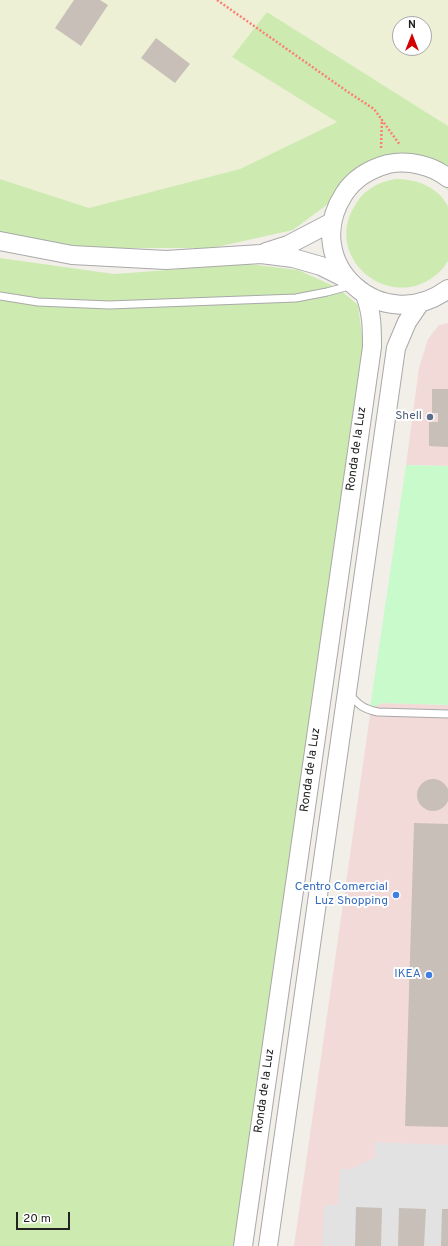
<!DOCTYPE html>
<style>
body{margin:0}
#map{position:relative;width:448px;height:1246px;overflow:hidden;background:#f2efe9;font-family:Overpass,sans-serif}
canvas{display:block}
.north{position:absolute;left:392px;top:16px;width:40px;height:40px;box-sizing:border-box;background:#fff;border:1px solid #a7a7a7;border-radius:50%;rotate:0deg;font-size:11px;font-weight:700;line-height:16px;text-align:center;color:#222}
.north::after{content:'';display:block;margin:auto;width:14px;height:18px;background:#d40000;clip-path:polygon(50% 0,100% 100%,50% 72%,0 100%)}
.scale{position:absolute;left:16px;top:1212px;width:54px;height:18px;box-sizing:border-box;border:2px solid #222;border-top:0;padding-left:5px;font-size:12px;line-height:14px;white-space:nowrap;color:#222;-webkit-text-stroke:3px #fff;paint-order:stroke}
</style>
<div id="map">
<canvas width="448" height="1246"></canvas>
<div class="north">N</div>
<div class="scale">20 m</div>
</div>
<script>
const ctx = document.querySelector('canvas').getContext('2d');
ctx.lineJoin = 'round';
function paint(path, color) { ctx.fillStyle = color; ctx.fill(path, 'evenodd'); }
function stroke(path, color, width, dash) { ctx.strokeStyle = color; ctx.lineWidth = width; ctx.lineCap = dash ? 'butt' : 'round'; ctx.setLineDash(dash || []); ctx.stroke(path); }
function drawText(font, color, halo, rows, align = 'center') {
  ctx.font = font + ' Overpass,sans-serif'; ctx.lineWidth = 4; ctx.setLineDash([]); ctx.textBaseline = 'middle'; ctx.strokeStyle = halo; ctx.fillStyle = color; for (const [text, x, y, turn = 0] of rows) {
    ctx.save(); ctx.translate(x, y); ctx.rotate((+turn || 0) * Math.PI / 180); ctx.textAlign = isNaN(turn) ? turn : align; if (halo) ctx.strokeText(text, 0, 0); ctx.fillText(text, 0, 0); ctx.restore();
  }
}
paint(new Path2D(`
 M448,323V466L406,465L419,368L428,339L439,325Z
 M372,701L383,703L448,705V1246H294Z`), '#f2dad9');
paint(new Path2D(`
 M0,0H448V126L267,12L232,57L337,122L240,169L89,208L0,179ZM400,24H424V48H400Z`), '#eef0d5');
paint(new Path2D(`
 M267,12L448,126V190L428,172L383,163L293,230L212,248H62L0,233V179L89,208L240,169L337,122L232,57Z
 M395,179C416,179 437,186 448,206V261C441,273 429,282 415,286C369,297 329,248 354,207C358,200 363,193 370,189C378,183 386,181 395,179Z
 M0,258L114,274L248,264L298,270L338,288L358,305L364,350L238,1246H0Z`), '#cdebb0');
paint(new Path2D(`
 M406,465L448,466V705L383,703L370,708Z`), '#c8facc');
paint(new Path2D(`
 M374,1142L448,1145V1246H322L324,1205H338L340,1169H351L376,1157Z`), '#e2e2e2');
paint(new Path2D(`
 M74,0H100L108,5L81,46L55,28Z
 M156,38L190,64L175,83L141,58Z
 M432,389H448V447L429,446V422H438V413H432Z
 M417 795a16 16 0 1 1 32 0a16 16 0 1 1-32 0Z
 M414,823L448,824V1127L405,1126Z
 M356,1207L382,1208L381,1246H355Z
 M399,1208L426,1209L424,1246H398Z
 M442,1209H448V1246H441Z`), '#c7bfb8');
const service = new Path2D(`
 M0,296L38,302L109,305L296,298L327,292L353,285
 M349,694C359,705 363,709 378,712L448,714`);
const tertiary = new Path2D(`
 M448,178C432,165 408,160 388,164C370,169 354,178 344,194C299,263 382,338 448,289
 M0,241L72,255L166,260L261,254L293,258L321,266L347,279
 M266,252L288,245L332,222
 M243,1246L372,347C372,329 372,312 365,295
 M268,1246L396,348L407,322L420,303`);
stroke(service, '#a9a9a9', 9);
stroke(tertiary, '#a9a9a9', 20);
stroke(new Path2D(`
 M217,0L348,92L374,109L400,145
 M381,148L382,119`), '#fa8072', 2.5, [2, 2]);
stroke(service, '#fff', 7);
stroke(tertiary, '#fff', 18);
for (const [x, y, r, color] of [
 [430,417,4,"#5c6f8a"],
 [396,895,4,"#3f7fe0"],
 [429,975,4,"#3f7fe0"]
]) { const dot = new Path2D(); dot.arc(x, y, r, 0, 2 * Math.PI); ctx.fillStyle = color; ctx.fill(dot); stroke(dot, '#fff', 1.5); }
drawText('12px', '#4e5e75', '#fff', [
 ["Shell",422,417]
], 'right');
drawText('12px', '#222', '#fff', [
 ["Ronda de la Luz",357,449,-82],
 ["Ronda de la Luz",311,770,-82],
 ["Ronda de la Luz",265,1091,-82]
]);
drawText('12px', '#366cbe', '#fff', [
 ["Centro Comercial",388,888],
 ["Luz Shopping",388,902],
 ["IKEA",421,975]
], 'right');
</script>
